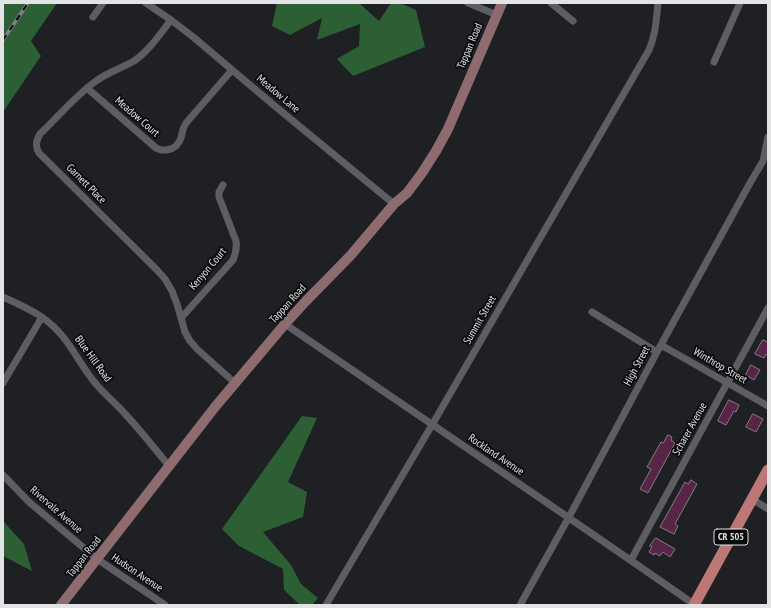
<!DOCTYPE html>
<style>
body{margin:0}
#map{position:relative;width:771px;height:608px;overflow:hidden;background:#1f2024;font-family:"PT Sans Narrow",sans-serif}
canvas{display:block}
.frame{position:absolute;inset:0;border:4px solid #e3e3e6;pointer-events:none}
</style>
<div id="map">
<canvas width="771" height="608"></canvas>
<div class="frame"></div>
</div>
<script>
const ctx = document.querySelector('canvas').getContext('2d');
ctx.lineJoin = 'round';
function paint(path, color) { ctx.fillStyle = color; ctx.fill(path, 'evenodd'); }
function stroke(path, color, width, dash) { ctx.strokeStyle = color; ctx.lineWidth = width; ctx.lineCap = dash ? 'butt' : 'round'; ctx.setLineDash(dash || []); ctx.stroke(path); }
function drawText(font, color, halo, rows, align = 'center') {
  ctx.font = font + ' "PT Sans Narrow",sans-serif'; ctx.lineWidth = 3.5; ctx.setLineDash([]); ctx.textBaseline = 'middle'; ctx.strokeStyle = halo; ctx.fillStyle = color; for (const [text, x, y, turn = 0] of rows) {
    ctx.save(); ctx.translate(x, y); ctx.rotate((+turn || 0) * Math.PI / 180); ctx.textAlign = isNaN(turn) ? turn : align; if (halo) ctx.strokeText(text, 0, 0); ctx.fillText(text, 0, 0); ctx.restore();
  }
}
paint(new Path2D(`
 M3,3H57L31,41L41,56L3,112Z
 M277,3H359L379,21L391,3H400L416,10L425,47L353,76L337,59L359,46L360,24L317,40L322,18L290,35L272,26Z
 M302,416L317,418L288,482L307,492L303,517L263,532L291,565L301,584L318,598L312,605H300L284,590L283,569L239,546L222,529Z
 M3,521L24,544L32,571L3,556Z`), '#2c5f33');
const building = new Path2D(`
 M763,340L768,342V355L766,354L764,358L755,354Z
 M751,365L760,370L754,380L746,375Z
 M729,400L739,405L736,412L734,411L726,425L718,421Z
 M753,414L763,419L756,432L746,427Z
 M668,435L672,437L671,440L675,443L648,493L640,489L651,469L647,467L661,442L663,443Z
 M691,480L697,484L675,524L678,526L674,534L660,527L685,482L688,484Z
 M656,538L675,549L670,557L663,552L660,556L655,553L654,555L649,552L652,547L650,546Z`);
paint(building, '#582549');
stroke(building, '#837d80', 1);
stroke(new Path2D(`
 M146,3L171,20L192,36L276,107L394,204
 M468,3L497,15
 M551,3L573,21
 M93,17L103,3
 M171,20C160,34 149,51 134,61C122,68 108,72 96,81C76,95 58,117 40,134C36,141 35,146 39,153L157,270L165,279L172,291L177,304L185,332L190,341L197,349L235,383
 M714,62L740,3
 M87,88L156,148L161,150H166L171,149L176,146L179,142L181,138L183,129L186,123L232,70
 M3,297C29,309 49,317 67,342C77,356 85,371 96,384C105,395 117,404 126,415C141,431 155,449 169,466
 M592,312L657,352
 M181,318L233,260C236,253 237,248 236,241L219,197V192L223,185
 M285,324C422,418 559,510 695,605
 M661,345L768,406
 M3,383L42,317
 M3,475L29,502L97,559L165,605
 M752,499L768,509
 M631,560L768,308
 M326,605L432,425L649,50C656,33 656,21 658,3
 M520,605L569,517L657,352L750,183L763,161L768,137`), '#5d5e64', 7);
stroke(new Path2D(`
 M61,605L215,407L285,324L306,301L351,255L394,204L407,193L422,173L436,151L448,129L502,3`), '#8e6b6e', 10);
stroke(new Path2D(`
 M694,605L768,470`), '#be7777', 11);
const rail = new Path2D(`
 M3,40L28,3`);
stroke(rail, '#808184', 3.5);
stroke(rail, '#090a0c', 2, [6]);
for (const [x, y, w] of [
 [731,537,34]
]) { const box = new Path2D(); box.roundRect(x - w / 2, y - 8, w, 16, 3); ctx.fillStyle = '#090a0c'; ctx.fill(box); stroke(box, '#e3e3e6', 1); }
drawText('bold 10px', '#e3e3e6', null, [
 ["CR 505",731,537]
]);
drawText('11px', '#e3e3e6', '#090a0c', [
 ["Tappan Road",470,46,-67],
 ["Meadow Lane",278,94,40],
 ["Meadow Court",137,117,41],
 ["Garnett Place",86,184,45],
 ["Kenyon Court",208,269,-50],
 ["Tappan Road",288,304,-48],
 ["Summit Street",480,320,-60],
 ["Blue Hill Road",93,359,54],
 ["High Street",637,366,-62],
 ["Winthrop Street",720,366,30],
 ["Scharer Avenue",690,429,-61],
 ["Rockland Avenue",496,455,34],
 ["Rivervale Avenue",56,510,41],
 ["Tappan Road",84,557,-52],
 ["Hudson Avenue",137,573,34]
]);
</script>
